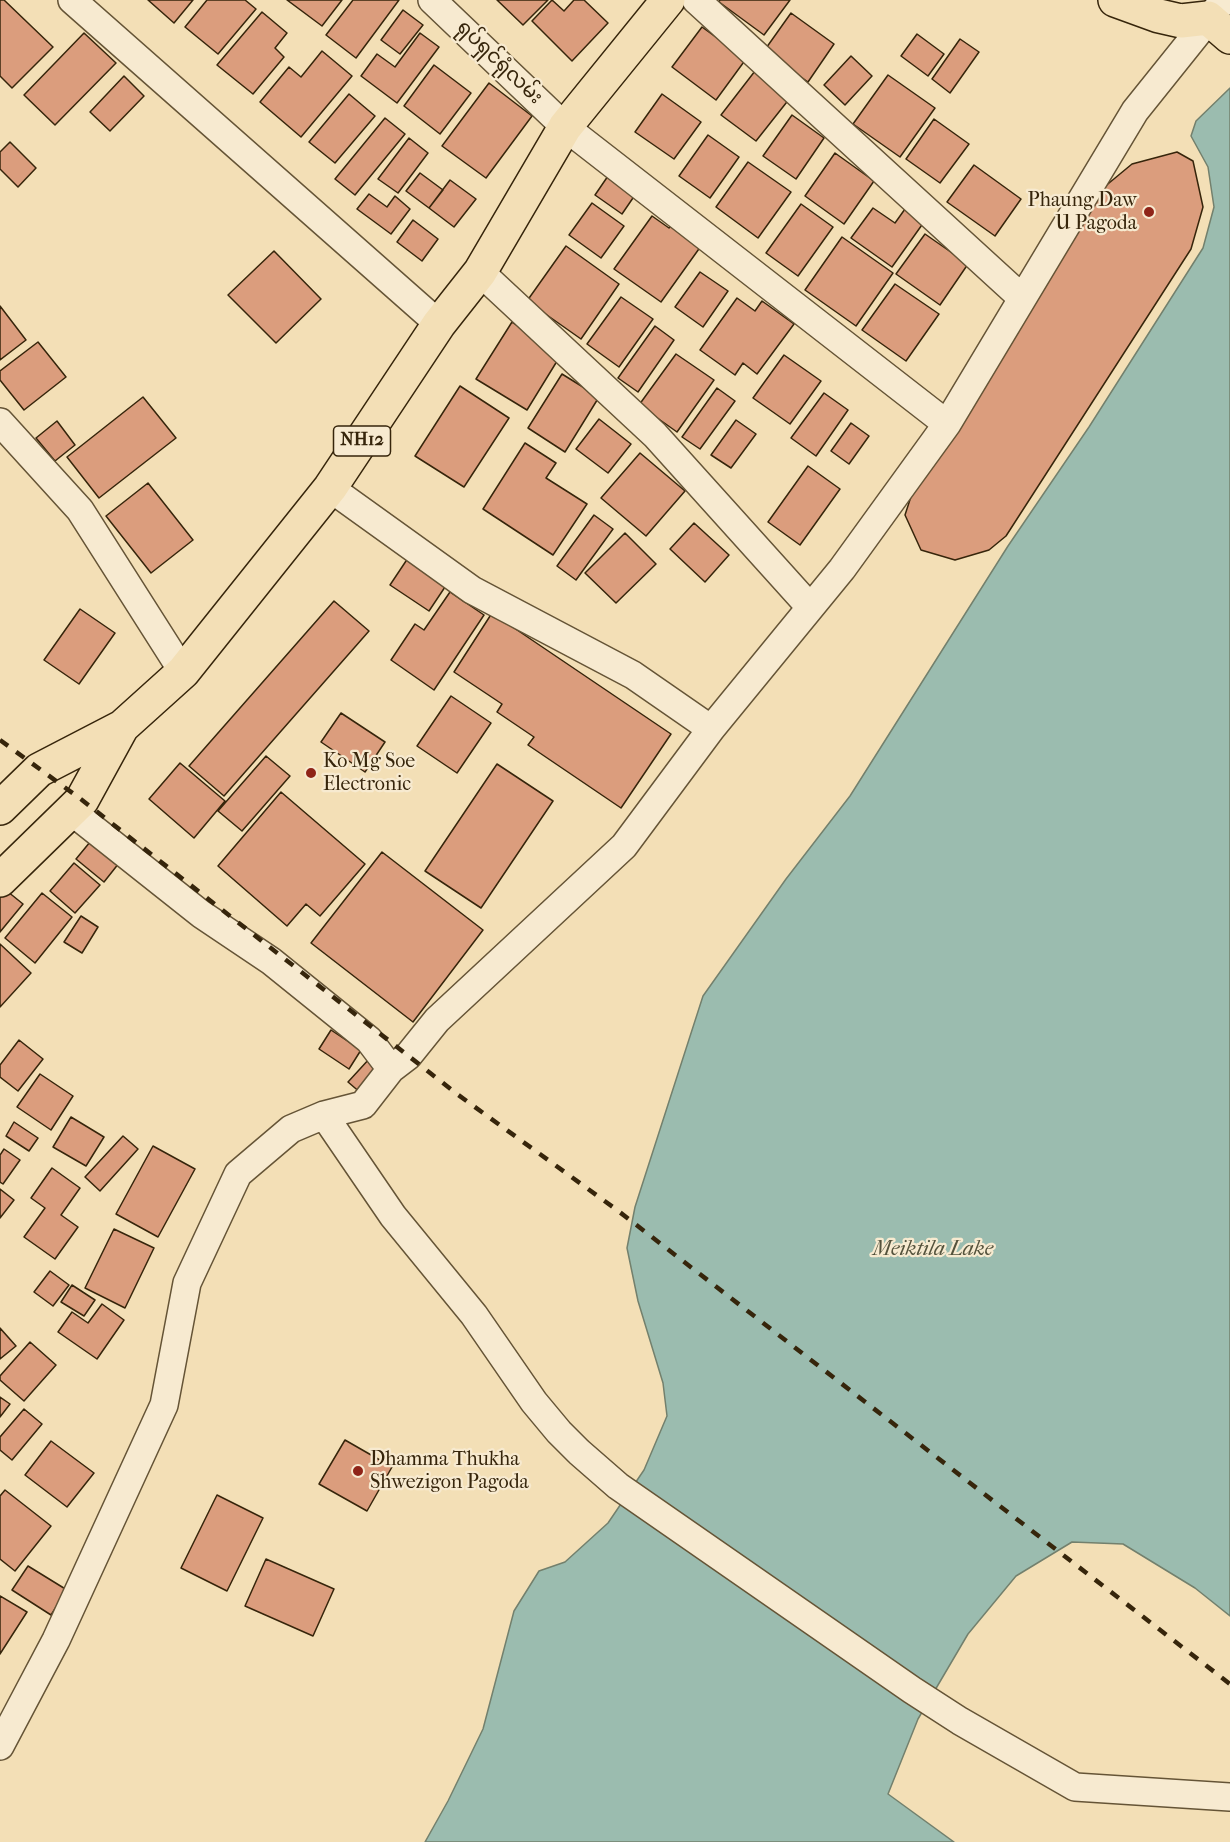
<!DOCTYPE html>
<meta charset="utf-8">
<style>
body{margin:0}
canvas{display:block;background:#f3dfb6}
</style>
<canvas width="1230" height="1842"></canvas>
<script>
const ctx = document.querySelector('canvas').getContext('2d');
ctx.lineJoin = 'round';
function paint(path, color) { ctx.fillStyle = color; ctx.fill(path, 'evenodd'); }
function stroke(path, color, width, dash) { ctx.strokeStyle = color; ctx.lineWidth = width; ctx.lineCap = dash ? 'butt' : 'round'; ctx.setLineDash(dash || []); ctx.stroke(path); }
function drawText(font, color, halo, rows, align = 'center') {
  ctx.font = font + ' "IM FELL French Canon","Noto Sans Myanmar",serif'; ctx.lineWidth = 4.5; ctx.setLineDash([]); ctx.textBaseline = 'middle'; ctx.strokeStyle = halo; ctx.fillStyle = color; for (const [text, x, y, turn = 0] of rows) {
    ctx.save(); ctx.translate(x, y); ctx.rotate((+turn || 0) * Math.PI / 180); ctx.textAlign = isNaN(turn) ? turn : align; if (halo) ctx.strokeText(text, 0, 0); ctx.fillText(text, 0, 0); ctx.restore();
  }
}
const water = new Path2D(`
 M1230,88V1616L1195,1588L1123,1544L1072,1542L1016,1576L968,1634L918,1719L888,1794L954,1842H425L448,1801L483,1729L514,1611L539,1571L565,1562L608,1523L644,1470L667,1416L663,1383L638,1301L627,1248L635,1207L703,996L786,879L850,796L1008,546L1089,427L1203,248L1214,207L1208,167L1191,136L1196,121Z`);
paint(water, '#9bbcaf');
stroke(water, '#73806d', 1.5);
const building = new Path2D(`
 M0,0H4L53,47L12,88L0,76Z
 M148,0H193L174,23Z
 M207,0H245L256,9L218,54L185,27Z
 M287,0H342L322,26Z
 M353,0H399L356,58L326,35Z
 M497,0H548L523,25Z
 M552,0L564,11L574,0H584L608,23L572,61L532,21Z
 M720,0H790L764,35L719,2Z
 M403,10L423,25L400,54L381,40Z
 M262,12L287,33L275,48L284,57L253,94L217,65Z
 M791,13L834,44L808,82L764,51Z
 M702,27L746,59L716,100L672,67Z
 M84,33L116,63L55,125L24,95Z
 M420,33L439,47L397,103L361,76L377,54L395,67Z
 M917,34L944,54L928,76L901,56Z
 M960,39L979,52L950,93L932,79Z
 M322,51L352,76L301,137L260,102L289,67L301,77Z
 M851,56L872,76L845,105L824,85Z
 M434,65L471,93L440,134L404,106Z
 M755,71L790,98L756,141L721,115Z
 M888,75L935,108L900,157L853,124Z
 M124,76L144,96L110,131L90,112Z
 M489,83L532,116L486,178L442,146Z
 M349,94L375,116L335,163L309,142Z
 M662,94L701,122L674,159L635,132Z
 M792,115L824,138L796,179L763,156Z
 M385,118L405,134L355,195L335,179Z
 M934,119L969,144L940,183L906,159Z
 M708,135L739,157L710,198L679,176Z
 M409,138L428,153L398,193L378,179Z
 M10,142L36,168L18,187L0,169V152Z
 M1177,152L1193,161L1203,207L1191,249L1006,536L989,550L955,560L921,550L905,515L916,481L1103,188L1132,164Z
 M835,153L874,181L844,224L805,196Z
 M748,162L791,192L758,238L716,207Z
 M974,165L1021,199L995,236L947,202Z
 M420,173L443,190L429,208L406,191Z
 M608,176L635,195L622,214L595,195Z
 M450,180L476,199L454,227L429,208Z
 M369,194L387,207L395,196L410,209L391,234L357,209Z
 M592,203L624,226L601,258L569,235Z
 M801,204L833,227L798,276L766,253Z
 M873,208L895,223L905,209L924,222L892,267L851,238Z
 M652,216L669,228L676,218L706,239L661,302L614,269Z
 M413,220L438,239L422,261L397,242Z
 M925,234L968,264L940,305L896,274Z
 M842,237L893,273L856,326L805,290Z
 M566,246L619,284L581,339L527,301Z
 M274,251L321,299L276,343L228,295Z
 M700,272L728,291L703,327L675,307Z
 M895,284L939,314L906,361L862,330Z
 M621,297L653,319L619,367L587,344Z
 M737,298L755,311L762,301L794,324L757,374L743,363L735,375L700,350Z
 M0,306L26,340L0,360Z
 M512,322L562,353L527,410L476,379Z
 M655,326L674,340L638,392L618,378Z
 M38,342L66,377L24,410L0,380V371Z
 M676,354L714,380L677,432L639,405Z
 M784,355L821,381L790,424L753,398Z
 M562,374L599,397L565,452L528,428Z
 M460,386L509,418L464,487L415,456Z
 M717,388L735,401L700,449L682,437Z
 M824,393L848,410L816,456L791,438Z
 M143,397L176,438L99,498L67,457Z
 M599,419L631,444L608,473L576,449Z
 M736,420L756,434L731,468L711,455Z
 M57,421L75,445L55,461L36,438Z
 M851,423L869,436L849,464L831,451Z
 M525,443L556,463L546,478L587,504L553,555L483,509Z
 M640,453L685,491L646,536L601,498Z
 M808,466L840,489L800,545L768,522Z
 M148,483L193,540L151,573L106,516Z
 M594,515L613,529L576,580L557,566Z
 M694,523L729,555L705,582L670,549Z
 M625,533L656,564L616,603L585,573Z
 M410,555L449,581L429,611L390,585Z
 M450,592L484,615L434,690L391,660L415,624L424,630Z
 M334,601L369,631L224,796L189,766Z
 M80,609L115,633L79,684L44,660Z
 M492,613L671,734L621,808L528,745L534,737L497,712L502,704L454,672Z
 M451,696L491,723L457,773L417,746Z
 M341,713L385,742L365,772L321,742Z
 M266,756L290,776L242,831L218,811Z
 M180,763L225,801L194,838L149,799Z
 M497,764L553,801L481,908L425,871Z
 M281,792L365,864L320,916L306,904L287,926L218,866Z
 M95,836L123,858L104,882L76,859Z
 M382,852L483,930L413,1022L311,943Z
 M74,863L100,885L75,913L50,891Z
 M2,887L23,904L0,932V890Z
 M42,893L72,917L35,963L5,938Z
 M81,916L98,927L82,953L64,942Z
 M0,944L31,973L0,1007Z
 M331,1030L361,1050L349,1069L319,1049Z
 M19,1040L43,1059L18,1091L0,1077V1065Z
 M370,1058L383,1070L362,1094L348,1082Z
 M40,1074L73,1096L51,1130L17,1107Z
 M71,1117L104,1137L86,1166L53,1147Z
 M14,1122L38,1138L29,1151L6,1136Z
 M123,1136L138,1149L100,1191L85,1177Z
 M153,1146L195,1169L158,1237L116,1214Z
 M4,1149L20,1160L3,1184L0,1182V1155Z
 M52,1168L80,1188L61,1215L78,1227L55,1259L24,1237L45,1208L31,1198Z
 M0,1189L14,1200L0,1218Z
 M114,1229L154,1248L125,1308L85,1288Z
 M50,1271L69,1285L53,1306L34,1292Z
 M72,1285L95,1300L84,1316L61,1302Z
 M102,1304L124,1320L97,1359L58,1332L72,1312L88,1323Z
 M0,1328L16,1346L0,1359Z
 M30,1342L56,1365L24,1401L0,1380V1376Z
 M0,1397L10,1404L0,1417Z
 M24,1409L42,1424L12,1460L0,1450V1437Z
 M345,1440L392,1467L367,1511L319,1484Z
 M51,1441L94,1473L67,1507L25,1475Z
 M5,1490L51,1526L15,1571L0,1559V1496Z
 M217,1495L263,1518L227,1591L181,1568Z
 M266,1559L334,1589L313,1636L245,1606Z
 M28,1566L67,1590L51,1615L12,1590Z
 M0,1596L27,1612L0,1654Z`);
paint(building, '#db9d7d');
stroke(building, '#36250b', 1.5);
const minor = new Path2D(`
 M72,0L439,324
 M432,0L565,127L947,424
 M696,0L1022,298
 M480,272L655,435L810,607
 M0,422L80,510L183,672
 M330,488L472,590L633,675L711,729
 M71,811L201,914L271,961L338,1015L369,1040L391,1069
 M324,1115L393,1216L474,1315L534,1402L559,1432L579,1452L618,1486L912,1690L960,1721L1075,1787L1230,1797
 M0,1746L56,1640L164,1405L187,1283L238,1174L291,1129L324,1115L363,1105L391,1069L408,1056L437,1020L624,846L711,729L842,569L947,424L1135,111L1224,0`);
const trunk = new Path2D(`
 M1115,0L1159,16L1181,21L1208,18L1230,37
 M0,808L39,770L122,727L183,672L330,488L439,324L480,272L565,127L668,0
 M0,880L82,800L122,727`);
stroke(minor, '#655436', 30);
stroke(trunk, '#36250b', 36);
stroke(minor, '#f7ead0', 27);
stroke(trunk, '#f3dfb6', 33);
stroke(new Path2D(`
 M0,740L82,800L457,1094L617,1210L1230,1684`), '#36250b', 4.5, [10, 10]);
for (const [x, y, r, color] of [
 [1149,212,6,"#8f2418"],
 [311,773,6,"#8f2418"],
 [358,1471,6,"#8f2418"]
]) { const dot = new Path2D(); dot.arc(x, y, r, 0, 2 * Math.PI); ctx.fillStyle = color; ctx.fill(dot); stroke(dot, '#f7ead0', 2); }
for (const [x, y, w] of [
 [362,441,57]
]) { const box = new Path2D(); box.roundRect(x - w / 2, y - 15, w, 30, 4.5); ctx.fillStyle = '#f7ead0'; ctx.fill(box); stroke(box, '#36250b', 1.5); }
drawText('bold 18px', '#36250b', null, [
 ["NH12",362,441]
]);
drawText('20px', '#36250b', '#f7ead0', [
 ["ရုပ်ရှင်ရုံလမ်း",499,63,44]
]);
drawText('20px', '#36250b', '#f7ead0', [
 ["Phaung Daw",1137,201,"right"],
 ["U Pagoda",1137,224,"right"],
 ["Ko Mg Soe",323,762],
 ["Electronic",323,785],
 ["Dhamma Thukha",370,1460],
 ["Shwezigon Pagoda",370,1483]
], 'left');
drawText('italic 21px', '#54523c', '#f7ead0', [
 ["Meiktila Lake",933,1250]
]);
</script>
